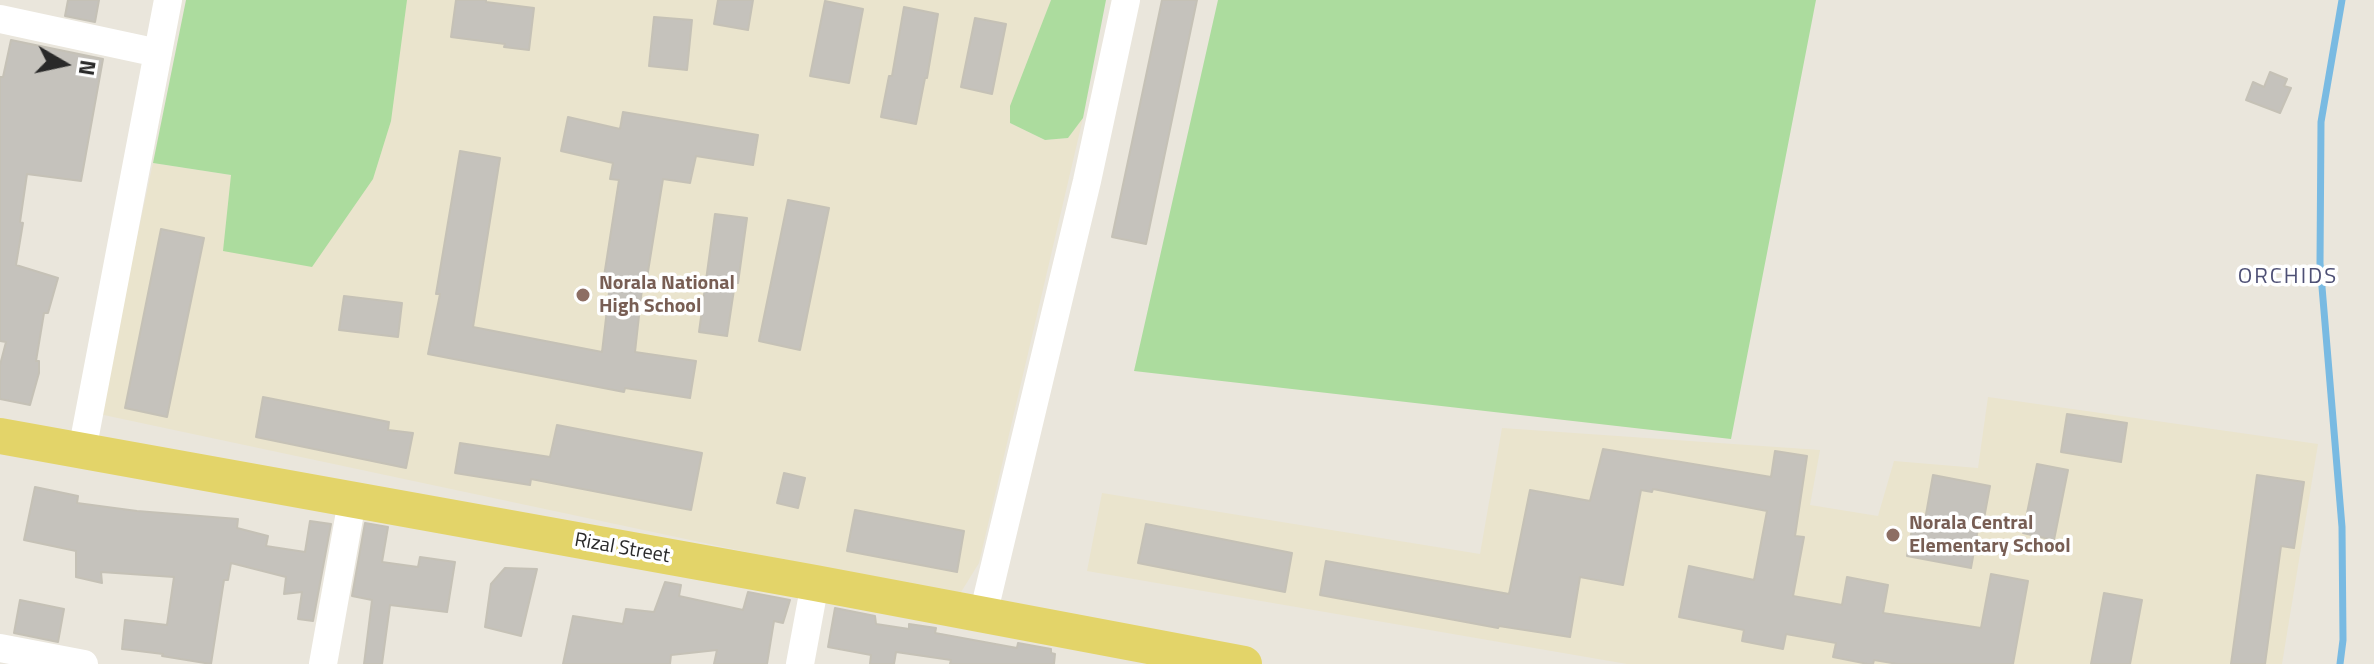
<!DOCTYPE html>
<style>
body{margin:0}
#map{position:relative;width:2374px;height:664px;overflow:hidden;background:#eae6dc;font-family:"Titillium Web",sans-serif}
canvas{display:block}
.north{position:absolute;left:24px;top:24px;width:80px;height:80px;-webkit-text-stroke:6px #fff;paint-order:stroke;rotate:99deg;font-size:22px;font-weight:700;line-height:32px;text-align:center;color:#292929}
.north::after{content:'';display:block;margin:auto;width:28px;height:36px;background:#292929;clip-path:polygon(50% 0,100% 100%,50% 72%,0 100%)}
</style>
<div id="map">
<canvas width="2374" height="664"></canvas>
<div class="north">N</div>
</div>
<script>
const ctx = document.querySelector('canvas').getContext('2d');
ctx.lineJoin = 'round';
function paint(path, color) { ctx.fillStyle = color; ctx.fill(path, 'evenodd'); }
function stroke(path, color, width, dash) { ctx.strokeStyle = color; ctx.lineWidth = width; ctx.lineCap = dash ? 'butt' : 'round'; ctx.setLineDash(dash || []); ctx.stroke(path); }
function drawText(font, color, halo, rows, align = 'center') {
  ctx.font = font + ' "Titillium Web",sans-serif'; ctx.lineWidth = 7; ctx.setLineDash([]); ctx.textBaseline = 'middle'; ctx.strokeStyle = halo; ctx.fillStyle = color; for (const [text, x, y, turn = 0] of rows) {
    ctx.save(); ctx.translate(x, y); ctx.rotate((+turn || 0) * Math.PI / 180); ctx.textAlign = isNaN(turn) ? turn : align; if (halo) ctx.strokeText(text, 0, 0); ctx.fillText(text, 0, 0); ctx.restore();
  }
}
paint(new Path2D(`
 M268,0H1051L1010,123L1045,140L1068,138L1083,118L979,563L958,597L99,414L153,163L231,175Z
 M1988,397L2318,444L2282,664H1627L1087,571L1102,493L1480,554L1502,428L1820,450L1810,505L1878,516L1894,461L1978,468Z`), '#eae4cd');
paint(new Path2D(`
 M186,0H407L391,121L373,179L312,267L223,251L231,175L153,163Z
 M1051,0H1106L1083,118L1068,138L1045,140L1010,123V106Z
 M1218,0H1816L1731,439L1134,371Z`), '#acdc9e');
stroke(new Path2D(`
 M2340,664L2343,640L2342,527L2320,263L2321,122L2342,0`), '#79bae2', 7);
const building = new Path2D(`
 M68,0H99L95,22L65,16Z
 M456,0H486V2L534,8L529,50L504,47L505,44L451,37Z
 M718,0H753L748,30L714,24Z
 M1162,0H1197L1146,244L1112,237Z
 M825,1L863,9L849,83L810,76Z
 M904,7L938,14L927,78H925L916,124L881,117L889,76H892Z
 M654,17L692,20L687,70L649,66Z
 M975,18L1006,24L992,94L961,87Z
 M11,40L103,59L81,181L27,174L20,222L23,223L16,265L58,278L48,313H44L36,361H39V373L30,405L0,399V365L6,342L0,341V77H3Z
 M2270,72L2287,79L2284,86L2291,88L2280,113L2246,100L2253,82L2264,87Z
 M623,112L758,135L753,165L696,156L690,183L663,179L645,290L642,289L635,352L696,361L690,398L625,388L624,392L428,354L440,294H436L460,151L500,158L473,327L602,352L610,284L603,283L619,180L610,179L613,163L561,151L568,117L620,129Z
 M788,200L829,208L800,350L759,341Z
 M715,214L747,218L738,283H735L727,336L699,332Z
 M161,229L204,238L167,417L125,408Z
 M344,296L402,303L398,337L339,330Z
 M263,397L389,422L388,430L413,433L406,468L256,437Z
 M2067,414L2127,423L2121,462L2061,452Z
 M557,425L702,453L691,510L531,479L530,485L455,473L460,443L550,457Z
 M1603,449L1771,477L1775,451L1807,456L1795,536L1804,537L1793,596L1842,605L1847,577L1888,585L1883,613L1981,628L1991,574L2028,581L2013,664H1898L1874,660L1873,664H1868L1833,657L1836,643L1786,634L1783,649L1742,641L1744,630L1679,617L1689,566L1754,580L1767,511L1653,489L1652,492L1641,490L1623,585L1580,577L1570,637L1499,626L1498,628L1320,595L1326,561L1509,594L1530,490L1590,501Z
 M2037,464L2068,470L2054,540L2023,533Z
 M784,473L805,478L798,508L777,503Z
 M1933,475L1990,486L1983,524L1979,523L1971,568L1907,556L1914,518L1925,520Z
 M2257,475L2304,482L2294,548L2281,546L2265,664H2231Z
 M35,487L78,496L77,503L137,511L238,519L237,528L268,536L266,546L305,552L310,521L331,524L313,621L298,619L302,592L284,594L286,577L231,563L228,580H224L211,664L162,656L163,654L122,649L125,620L167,625L174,577L101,572L102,583L76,577V551L24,540Z
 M855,510L964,531L957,572L847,551Z
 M365,523L388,527L382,562L418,567L420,557L455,562L447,612L390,605L382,664H364L372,600L352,596Z
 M1146,524L1292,553L1285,592L1138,563Z
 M505,568L537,569L521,636L485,627L491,584Z
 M665,582L681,585L679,596L743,610L748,592L790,600L783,623L774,621L767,664H714L717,650L671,655L670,664H563L573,616L623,624L626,609L654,612Z
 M2104,593L2142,600L2130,664H2091Z
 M20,600L64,609L58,642L14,633Z
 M835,608L875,616L876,624L909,629V624L936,628L935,633L1017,648L1018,643L1051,649V653L1055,654L1054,664H950L951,660L896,652L894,664H870L871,655L828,647Z`);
paint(building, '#c5c2bc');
stroke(building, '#c5c1b6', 2);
stroke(new Path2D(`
 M0,19L158,53
 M82,451L168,0
 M983,615L1087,181L1126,0
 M0,648L84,664
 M323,664L352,501
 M800,664L815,583`), '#fff', 28);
stroke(new Path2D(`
 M0,436L815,583L1244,664`), '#e3d469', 36);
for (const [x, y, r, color] of [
 [583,295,8,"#8d6e63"],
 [1893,535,8,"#8d6e63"]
]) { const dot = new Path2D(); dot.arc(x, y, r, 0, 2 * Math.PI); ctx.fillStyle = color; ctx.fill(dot); stroke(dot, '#fff', 3); }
drawText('bold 20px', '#785e54', '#fff', [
 ["Norala National",599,284],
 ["High School",599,307],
 ["Norala Central",1909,524],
 ["Elementary School",1909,547]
], 'left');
drawText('20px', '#292929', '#fff', [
 ["Rizal Street",622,549,10]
]);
ctx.letterSpacing = '2px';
drawText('22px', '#4e5075', '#fff', [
 ["ORCHIDS",2288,278]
]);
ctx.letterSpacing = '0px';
</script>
